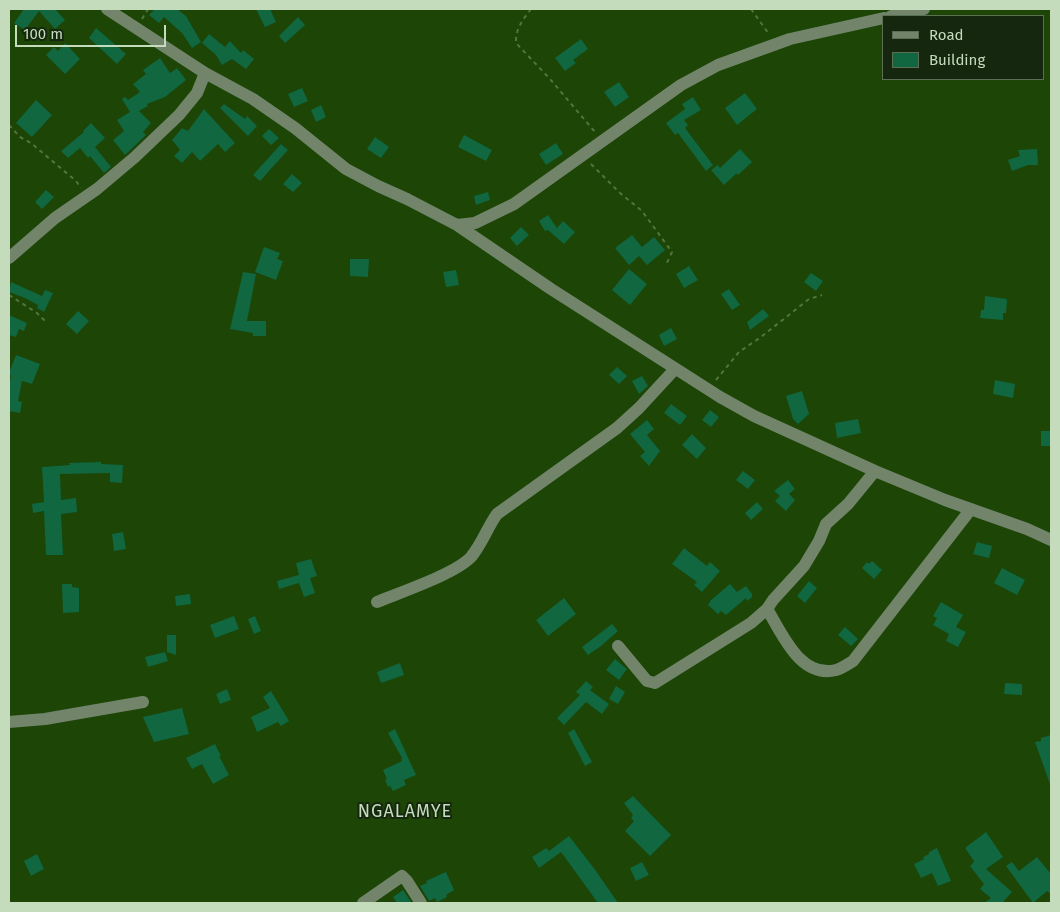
<!DOCTYPE html>
<style>
body{margin:0}
#map{position:relative;width:1060px;height:912px;overflow:hidden;background:#1c4506;font-family:"Fira Sans",sans-serif}
canvas{display:block}
.frame{position:absolute;inset:0;border:10px solid #c5dcbc;pointer-events:none}
.legend{position:absolute;left:882px;top:15px;width:162px;height:65px;box-sizing:border-box;background:#15270e;border:1px solid #5b6f54;margin:0;padding:6px 9px;list-style:none;font-size:15px;color:#c5dcbc}
.legend li{display:flex;align-items:center;gap:10px;height:25px}
.legend b{width:25px;border:1px solid #5b6f54}
.scale{position:absolute;left:15px;top:25px;width:151px;height:22px;box-sizing:border-box;border:2px solid #c5dcbc;border-top:0;padding-left:6px;font-size:15px;line-height:18px;white-space:nowrap;color:#c5dcbc;-webkit-text-stroke:4px #15270e;paint-order:stroke}
</style>
<div id="map">
<canvas width="1060" height="912"></canvas>
<div class="frame"></div>
<ul class="legend">
<li><b style="height:6px;background:#72856b"></b>Road</li>
<li><b style="height:14px;background:#106740"></b>Building</li>
</ul>
<div class="scale">100 m</div>
</div>
<script>
const ctx = document.querySelector('canvas').getContext('2d');
ctx.lineJoin = 'round';
function paint(path, color) { ctx.fillStyle = color; ctx.fill(path, 'evenodd'); }
function stroke(path, color, width, dash) { ctx.strokeStyle = color; ctx.lineWidth = width; ctx.lineCap = dash ? 'butt' : 'round'; ctx.setLineDash(dash || []); ctx.stroke(path); }
function drawText(font, color, halo, rows, align = 'center') {
  ctx.font = font + ' "Fira Sans",sans-serif'; ctx.lineWidth = 4; ctx.setLineDash([]); ctx.textBaseline = 'middle'; ctx.strokeStyle = halo; ctx.fillStyle = color; for (const [text, x, y, turn = 0] of rows) {
    ctx.save(); ctx.translate(x, y); ctx.rotate((+turn || 0) * Math.PI / 180); ctx.textAlign = isNaN(turn) ? turn : align; if (halo) ctx.strokeText(text, 0, 0); ctx.fillText(text, 0, 0); ctx.restore();
  }
}
paint(new Path2D(`
 M24,9H55L65,20L55,29L39,11L25,30L14,23Z
 M155,9H177L186,16L201,42L192,48L182,33L164,17L159,23L149,15Z
 M256,9H270L276,22L265,27Z
 M298,17L305,25L285,43L279,36Z
 M96,28L126,54L117,64L89,38Z
 M209,34L225,47L230,41L241,53L243,50L254,59L246,69L232,59L222,65L216,55L202,43Z
 M581,39L588,49L573,60L576,63L565,71L555,58Z
 M65,43L80,59L65,74L46,55L54,47L58,51Z
 M160,58L170,73L177,68L186,80L165,97L147,104L148,106L139,111L151,123L143,132L146,135L125,155L113,140L124,131L117,120L130,112L122,99L125,97L128,100L140,92L133,84L146,74L143,70Z
 M619,82L629,97L615,107L604,92Z
 M302,88L308,101L294,107L288,94Z
 M745,93L757,109L737,125L725,108Z
 M693,97L701,110L684,120L688,125L685,128L713,165L706,171L678,133L675,135L666,123L685,109L682,104Z
 M36,100L52,115L32,137L16,123Z
 M224,104L245,119L247,116L257,126L248,136L220,108Z
 M321,105L326,117L316,122L311,110Z
 M204,109L235,143L225,152L218,144L200,161L192,152L182,163L174,156L180,150L172,140L182,128L188,131Z
 M91,123L105,138L95,147L111,167L104,173L90,156L88,158L80,148L68,158L61,151L84,132L83,131Z
 M269,129L279,138L271,145L262,136Z
 M464,135L492,150L486,161L458,147Z
 M375,137L389,147L381,158L367,149Z
 M556,143L563,154L546,165L539,154Z
 M281,144L288,150L260,181L253,175Z
 M740,149L752,162L738,175L737,173L724,185L711,170L718,165L720,168Z
 M1037,149L1038,165H1028L1012,171L1008,160L1020,156L1018,150Z
 M292,174L302,183L293,192L283,184Z
 M46,190L54,197L42,209L35,202Z
 M488,192L490,200L476,205L474,196Z
 M548,215L557,228L563,221L575,232L564,244L548,230L545,231L539,221Z
 M521,227L529,235L517,246L510,238Z
 M632,235L642,247L654,237L665,250L647,265L639,256L629,265L615,248Z
 M264,247L280,253L277,259L283,261L276,280L255,272Z
 M350,259H369L368,277L350,276Z
 M689,266L698,280L684,288L676,274Z
 M629,269L647,284L630,305L612,290Z
 M456,270L459,285L446,287L443,272Z
 M243,272L256,274L247,321H266V336H253V333L230,329Z
 M811,273L823,281L816,291L804,282Z
 M11,282L42,296L45,290L53,293L44,312L37,308L38,305L25,298L9,292Z
 M729,289L740,305L732,310L721,294Z
 M985,296L1007,299L1006,313H1003V320L980,318L981,310H984Z
 M763,309L769,316L750,330L747,322Z
 M78,311L89,321L77,334L66,324Z
 M9,315L27,323L24,331L19,329L16,337L9,335Z
 M671,328L677,339L664,346L659,335Z
 M16,355L40,364L32,384L22,381L18,401L22,402L20,413L9,411V386L11,376L9,373Z
 M617,367L627,376L619,384L609,375Z
 M642,376L648,386L639,394L632,381Z
 M995,380L1015,384L1013,398L993,394Z
 M802,391L809,414L798,424L793,419L786,396Z
 M671,404L687,416L680,425L664,413Z
 M710,410L719,417L711,427L702,420Z
 M858,419L861,433L837,438L835,423Z
 M647,420L654,429L647,435L660,451L649,466L640,456L645,452L630,434Z
 M1041,431H1051V446H1041Z
 M692,434L706,448L697,459L682,445Z
 M101,462V464L123,465L122,483L110,482V473L60,474L61,500L76,498L77,512L61,514L63,555H46L44,511L33,513L32,504L44,502L42,467L70,465L69,463Z
 M743,471L755,480L748,489L736,480Z
 M788,480L795,489L789,494L795,500L786,511L775,501L780,496L774,491Z
 M757,502L763,509L751,520L745,513Z
 M123,532L126,549L114,551L112,534Z
 M977,542L992,546L989,558L973,554Z
 M684,548L707,566L710,562L720,571L702,592L694,585L697,582L672,564Z
 M311,559L317,576L310,578L315,593L304,597L299,583L279,589L277,581L299,575L296,563Z
 M872,561L882,570L874,579L862,568L867,562L869,564Z
 M1002,568L1025,580L1017,595L994,583Z
 M809,581L817,588L805,603L797,596Z
 M62,584H72V587L79,588V612L63,613Z
 M730,584L737,592L746,586L752,594V597L747,601L746,598L726,615L721,611L718,614L708,605L711,600Z
 M190,594L191,604L176,606L175,596Z
 M564,598L576,614L548,636L536,620Z
 M941,602L963,615L956,627L966,632L958,647L946,641L949,634L933,625L937,618L933,616Z
 M234,616L239,629L215,638L210,625Z
 M255,616L261,631L254,634L248,619Z
 M612,624L618,631L601,646L588,655L582,647Z
 M845,627L858,639L851,646L838,635Z
 M167,635H176V655L167,652Z
 M165,652L168,661L148,667L145,657Z
 M615,659L627,669L619,680L606,670Z
 M400,663L404,675L381,683L377,672Z
 M586,681L593,687L590,690L609,704L602,714L586,702L564,725L557,718L580,695L576,692Z
 M1005,683L1022,684V695L1004,694Z
 M616,686L625,692L618,704L609,699Z
 M227,689L231,700L220,704L216,694Z
 M271,691L289,721L281,726L278,722L257,732L251,717L270,708L263,697Z
 M182,708L189,734L154,742L143,717Z
 M395,729L416,775L404,780L406,785L393,791L390,786L388,787L385,780L387,779L383,770L402,761L401,759L402,758L388,733Z
 M574,729L592,762L585,766L568,733Z
 M1051,735V784H1050L1035,742L1041,741V738Z
 M215,744L221,756H219L229,775L213,784L202,764L192,769L186,758Z
 M633,796L671,835L650,856L625,831L634,821L631,818L633,815L624,803Z
 M986,832L1003,857L986,869L1012,892L1002,903H984L991,898L980,889L984,884L970,866L974,862V861L965,848Z
 M569,836L596,871L618,903H598L561,852L539,868L532,857L546,848L549,851Z
 M937,848L951,881L938,886L932,873L921,878L914,864L924,859L923,857L929,854V852Z
 M37,854L44,869L31,876L24,861Z
 M1037,857L1051,874V894L1047,891L1033,903L1006,866L1012,862L1019,871Z
 M642,862L649,875L636,881L630,868Z
 M446,872L454,890L446,895L447,897L437,902L435,898L429,901L420,886L427,883L426,881Z
 M403,890L412,903H397L393,897Z`), '#106740');
stroke(new Path2D(`
 M531,9C523,19 515,30 516,43L550,79L595,132
 M751,9L769,34
 M142,19L148,9
 M9,125L20,137L31,143L76,181L81,188
 M591,164L620,193L642,211L672,252L666,265
 M9,295L37,313L47,323
 M716,380L739,352L761,337L809,299L822,295`), '#527540', 2, [4, 4]);
stroke(new Path2D(`
 M107,9L205,73L253,99L295,128L346,169L378,186L407,199L457,225L551,289L720,397L754,416L875,471L945,500L1027,529L1051,540
 M891,16L924,9
 M457,225L475,223L514,204L681,85L718,65L790,39L884,18
 M9,258L55,218L97,189L135,157L179,115L197,93L205,73
 M875,471L848,504L826,524L819,541L804,566L773,600L767,609C782,633 800,679 836,670C841,669 848,664 853,661L971,509
 M377,602C401,592 455,574 471,557C482,544 487,528 497,514L617,428L639,408L675,369
 M618,646L647,681L655,683L751,623L767,609
 M9,722L45,719L143,702
 M363,903L402,876L407,881L421,903`), '#72856b', 12);
ctx.letterSpacing = '1px';
drawText('18px', '#c5dcbc', '#15270e', [
 ["NGALAMYE",405,812]
]);
ctx.letterSpacing = '0px';
</script>
